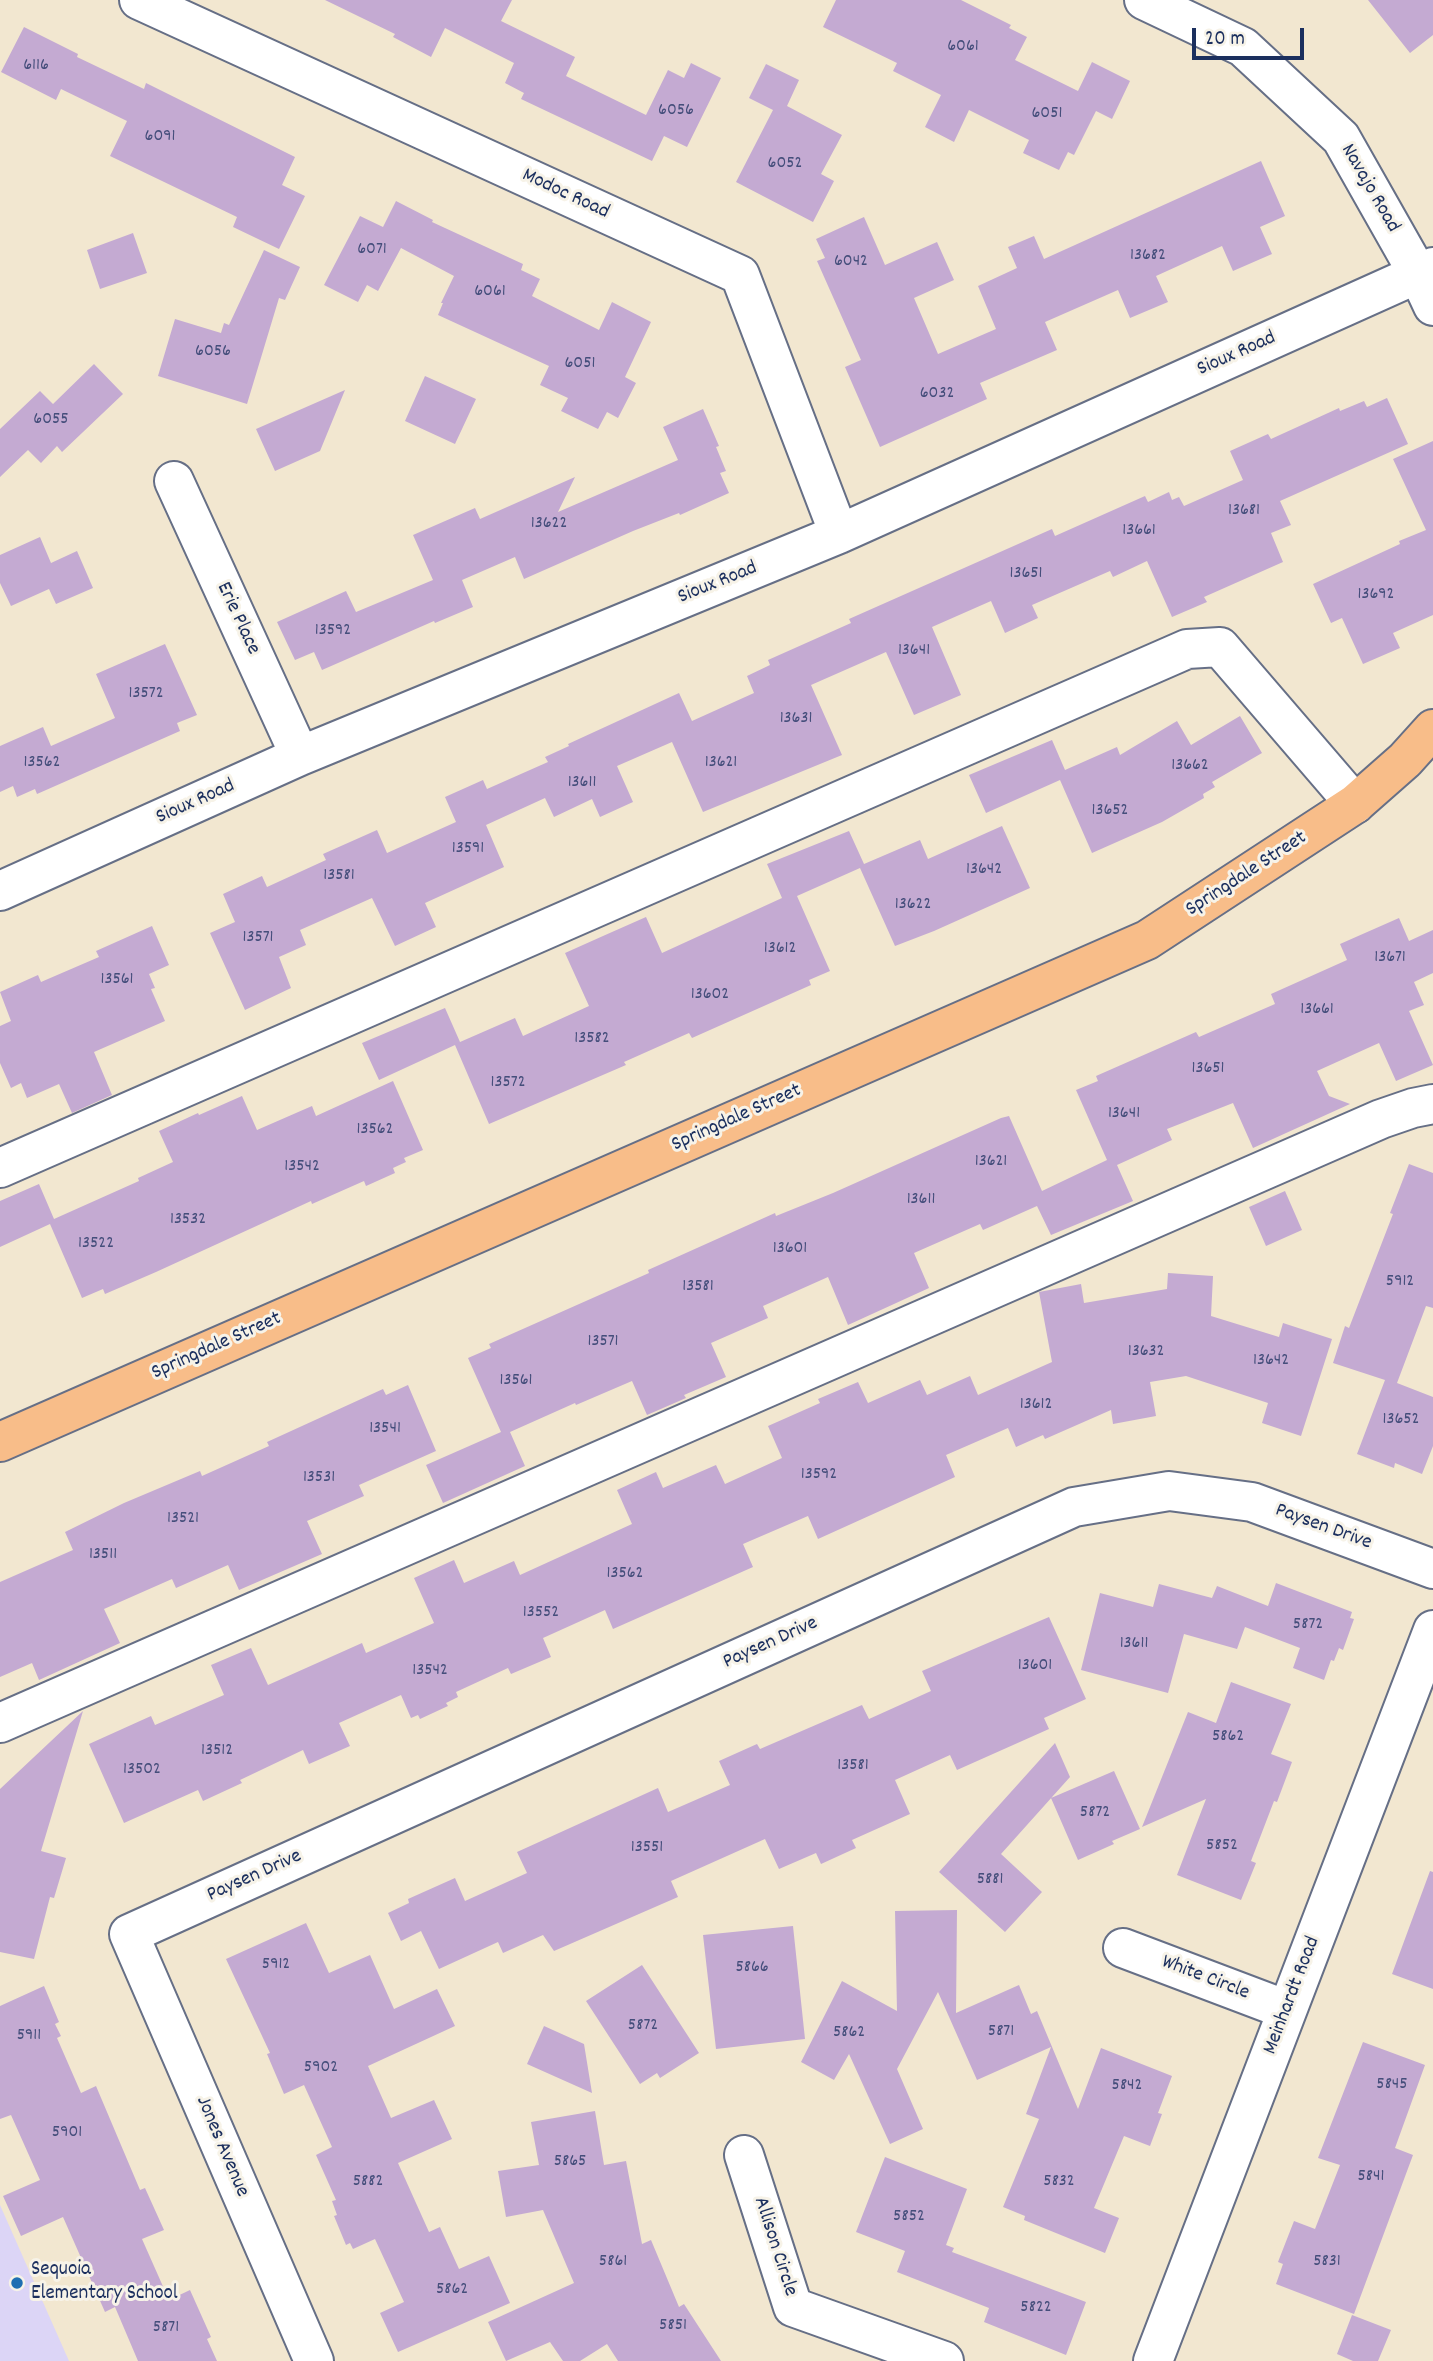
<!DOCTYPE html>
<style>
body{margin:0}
#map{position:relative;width:1433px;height:2361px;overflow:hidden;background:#f2e7d0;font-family:Dekko,sans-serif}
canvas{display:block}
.scale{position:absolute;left:1192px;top:28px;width:112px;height:32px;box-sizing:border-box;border:4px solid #1b2f5e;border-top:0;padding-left:9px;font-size:21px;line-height:24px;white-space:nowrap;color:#1b2f5e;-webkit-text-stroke:5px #f7f3e8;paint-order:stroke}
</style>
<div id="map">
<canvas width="1433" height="2361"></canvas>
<div class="scale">20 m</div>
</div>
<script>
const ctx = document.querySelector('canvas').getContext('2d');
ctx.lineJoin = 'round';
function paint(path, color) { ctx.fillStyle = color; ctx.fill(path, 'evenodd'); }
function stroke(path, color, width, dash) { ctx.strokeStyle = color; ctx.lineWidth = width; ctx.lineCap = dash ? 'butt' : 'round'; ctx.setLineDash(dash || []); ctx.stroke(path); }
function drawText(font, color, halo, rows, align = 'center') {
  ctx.font = font + ' Dekko,sans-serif'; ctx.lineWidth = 6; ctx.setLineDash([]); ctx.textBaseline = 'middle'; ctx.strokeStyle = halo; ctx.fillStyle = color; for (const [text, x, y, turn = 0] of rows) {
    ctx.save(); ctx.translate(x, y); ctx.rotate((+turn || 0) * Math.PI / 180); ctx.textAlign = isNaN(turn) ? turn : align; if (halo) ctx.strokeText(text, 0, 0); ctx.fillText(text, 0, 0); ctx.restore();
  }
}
paint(new Path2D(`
 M0,2205L69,2361H0Z`), '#dcd5f6');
paint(new Path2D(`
 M325,0H512L501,21L575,57L566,76L646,115L668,70L684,78L691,63L721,78L687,147L664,136L652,161L521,99L524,93L505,83L514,63L445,28L431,57L393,37L395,34Z
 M836,0H961L1011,25L1009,28L1027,37L1015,60L1078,91L1092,62L1130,81L1112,119L1096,111L1074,155L1068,152L1059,170L1023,153L1029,140L969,110L954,142L925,127L941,95L893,71L897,63L823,27Z
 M1368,0H1433V35L1410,53Z
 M24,27L78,54L77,57L144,89L146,83L295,157L282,185L305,196L279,249L233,227L237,217L110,156L127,121L61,89L56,100L1,72Z
 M766,64L799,80L787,106L842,135L821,174L834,181L813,222L736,182L773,110L749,98Z
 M1261,161L1285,216L1260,227L1272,254L1233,271L1222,246L1156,276L1168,302L1130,318L1118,290L1045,322L1057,350L980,383L987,399L880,447L845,367L861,360L817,261L825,258L816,239L864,217L885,265L937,242L954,280L914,298L938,354L996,329L978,286L1017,268L1008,247L1034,236L1044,259Z
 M396,201L433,220L432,222L523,264L521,270L540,279L532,296L599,330L612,302L651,322L625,377L636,383L618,418L607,412L598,429L561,411L568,398L540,385L549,366L438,315L443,303H441L454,276L401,248L378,291L367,285L358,302L324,285L360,216L383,227Z
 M133,233L147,273L100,289L87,250Z
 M264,250L300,267L285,300L279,298L247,404L158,376L175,319L221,333L224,323L229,325Z
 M94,364L123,394L62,452L57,446L41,463L28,450L0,477V429L40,391L53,404Z
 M425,376L476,399L455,444L405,421Z
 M345,390L320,451L275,471L256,429Z
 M1387,398L1408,444L1280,501L1291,525L1271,533L1283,562L1204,597L1207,602L1172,617L1147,561L1113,577L1110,571L1032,605L1038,618L1005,633L991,601L932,627L961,695L914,715L886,652L811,685L842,755L703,812L672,742L617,766L633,802L600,817L592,799L554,817L545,798L486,825L504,867L425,903L436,927L395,946L372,898L300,930L306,945L279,957L291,988L245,1010L210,933L235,922L223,894L262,876L267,887L326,860L323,854L377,830L387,853L456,822L445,797L483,780L487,789L548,762L545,757L569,746L568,744L679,693L692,721L754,693L747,676L770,665L768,660L851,623L849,619L1052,529L1055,536L1145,496L1148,502L1169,492L1172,500L1179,497L1184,506L1243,480L1230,451L1268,434L1271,439L1339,408L1340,411L1364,401L1367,407Z
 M703,409L719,446L716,447L726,471L720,473L729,493L680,515L679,513L633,531L524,579L515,557L462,580L473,607L435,623L434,621L322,670L314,652L295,660L277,622L346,591L356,612L433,580L413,535L475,508L480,519L575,477L558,512L678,460L663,427Z
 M1433,441V615L1393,633L1400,648L1363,664L1342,618L1331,623L1313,584L1400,544L1399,541L1426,530L1393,459Z
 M40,537L51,563L77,551L93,588L56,604L49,589L11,606L0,583V555Z
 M165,644L197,715L177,723L180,731L37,794L35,789L17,797L13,786L0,792V746L43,727L51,746L115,718L96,674Z
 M1240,716L1262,753L1212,782L1215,787L1203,794L1204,798L1162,822L1092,853L1060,780L986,813L969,775L1052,740L1065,770L1117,747L1120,755L1177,721L1191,745Z
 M1002,826L1030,888L934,931L895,946L860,868L797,896L830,971L809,980L811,985L692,1038L689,1033L624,1062L626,1065L489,1124L455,1045L379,1080L362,1043L445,1008L460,1042L515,1018L523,1036L589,1006L565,953L603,936L646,917L662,953L782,898L767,864L849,831L864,864L920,840L928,859Z
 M1399,918L1409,941L1433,930V973L1414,982L1424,1005L1409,1011L1433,1065L1396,1081L1379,1043L1317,1071L1329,1096L1350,1104L1253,1148L1233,1103L1167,1129L1172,1140L1117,1165L1133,1201L1051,1235L1037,1206L983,1230L980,1224L914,1253L929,1288L848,1325L828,1277L763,1306L768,1318L711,1343L726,1377L684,1395L686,1398L647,1415L632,1381L576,1405L575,1403L510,1432L525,1466L443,1503L426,1465L501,1432L468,1358L491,1348L489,1344L649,1273L648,1270L775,1213L776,1216L833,1193L1001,1118L1009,1116L1042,1191L1107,1160L1076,1090L1098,1081L1096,1076L1196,1032L1199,1037L1275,1004L1271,994L1347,960L1340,944Z
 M152,926L169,965L149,974L155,988L151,989L165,1021L94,1052L112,1095L72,1113L59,1084L27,1098L21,1083L11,1088L0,1063V1026L11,1021L0,992L38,975L41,982L99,957L96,951Z
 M393,1081L423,1150L404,1158L406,1162L393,1168L395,1173L366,1186L364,1181L312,1204L311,1201L156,1272L105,1294L103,1289L82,1298L50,1224L0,1247V1201L39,1184L54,1219L139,1181L138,1178L173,1162L159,1131L198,1113L199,1115L242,1096L257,1130L312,1106L316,1116Z
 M1409,1164L1433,1173V1308L1426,1306L1397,1383L1433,1397V1446L1422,1474L1395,1463L1394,1468L1357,1454L1385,1380L1333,1363L1345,1326L1349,1328L1393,1214L1390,1213Z
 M1285,1191L1302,1230L1266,1246L1249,1207Z
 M1168,1273L1213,1276L1211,1316L1279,1337L1283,1323L1332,1339L1301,1436L1262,1423L1268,1403L1186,1376L1150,1382L1156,1416L1113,1424L1111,1410L1045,1439L1043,1435L1016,1447L1008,1428L946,1455L955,1477L818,1539L808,1516L743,1544L753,1567L613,1629L605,1610L543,1638L551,1657L511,1674L508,1668L456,1692L458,1697L446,1703L448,1706L420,1719L418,1715L411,1718L401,1695L339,1723L350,1746L309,1764L303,1750L240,1780L242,1783L203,1801L198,1790L124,1823L89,1744L151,1716L155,1725L224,1695L211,1665L251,1648L268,1685L362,1643L366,1653L434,1623L414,1578L454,1560L464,1583L514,1561L520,1575L632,1524L617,1490L656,1472L663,1488L716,1465L725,1484L782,1458L768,1426L820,1403L818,1399L858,1382L868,1403L920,1380L927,1395L970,1376L978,1395L1052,1362L1039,1292L1081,1284L1084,1303L1167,1289Z
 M408,1385L436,1451L359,1485L364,1496L307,1521L322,1554L239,1590L228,1565L176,1588L172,1579L104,1609L120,1643L39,1680L32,1663L0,1677V1582L73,1550L65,1532L124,1503L200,1471L202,1476L269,1446L267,1442L383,1389L386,1395Z
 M1276,1583L1352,1612L1350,1618L1354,1619L1343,1650L1339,1648L1334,1661L1331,1660L1324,1680L1293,1668L1300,1648L1245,1627L1237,1649L1184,1634L1168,1693L1081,1670L1100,1593L1153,1607L1159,1584L1212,1598L1217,1586L1268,1606Z
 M1049,1617L1086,1699L1044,1718L1049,1729L957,1770L950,1755L895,1780L910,1814L852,1840L856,1848L821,1864L816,1853L779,1869L765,1839L671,1881L678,1897L554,1951L543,1935L503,1953L498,1942L439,1969L421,1931L401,1941L388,1913L409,1903L408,1899L455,1878L465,1901L527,1873L517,1852L658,1788L668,1812L730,1785L719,1761L757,1744L760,1749L862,1705L869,1719L931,1691L922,1671Z
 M1231,1682L1291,1704L1271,1754L1292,1762L1277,1802L1274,1801L1251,1861L1256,1863L1241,1900L1177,1875L1206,1799L1142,1827L1188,1712L1216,1723Z
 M83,1711L41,1851L66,1858L54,1898L50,1897L34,1959L0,1952V1789Z
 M1055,1743L1070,1777L1001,1854L1042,1892L1005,1932L939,1872Z
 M1114,1771L1140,1829L1112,1841L1114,1844L1078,1860L1051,1798Z
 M1430,1871L1433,1872V1989L1392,1974Z
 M957,1910L956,2013L1019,1985L1031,2014L1037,2011L1078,2109L1101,2048L1172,2076L1158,2113L1162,2114L1150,2146L1124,2136L1094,2208L1119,2218L1105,2253L1024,2220L1025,2216L1003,2207L1039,2119L1026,2114L1051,2047L977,2080L938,1992L897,2069L923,2129L890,2144L849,2054L834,2080L801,2062L842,1981L897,2011L895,1911Z
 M306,1923L329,1973L370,1955L394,2009L437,1989L455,2026L368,2066L391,2118L434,2100L452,2139L398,2163L429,2232L440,2227L459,2269L489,2256L510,2303L398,2352L380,2313L404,2302L375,2239L353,2249L350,2243L346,2245L334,2216L337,2215L332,2201L336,2200L316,2155L332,2147L304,2085L284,2094L267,2054L270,2053L226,1959Z
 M793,1926L805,2039L716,2049L703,1935Z
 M642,1965L699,2053L660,2078L657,2073L640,2084L586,2001Z
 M44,1986L59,2022L55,2024L61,2036L57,2038L81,2093L96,2086L140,2190L145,2188L164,2230L142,2239L169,2300L190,2290L211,2337L207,2339L217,2361H138L115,2307L105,2312L63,2217L21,2236L3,2196L40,2180L11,2115L0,2119V2006Z
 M544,2026L584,2044L592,2093L527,2064Z
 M1363,2042L1425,2065L1395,2148L1413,2155L1354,2314L1276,2284L1283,2264L1278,2262L1294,2221L1315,2229L1340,2165L1318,2158Z
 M595,2111L604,2165L626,2161L642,2244L651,2240L679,2307L684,2304L721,2361H618L607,2344L580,2361H563L550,2342L506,2361L488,2322L574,2283L543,2210L506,2217L498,2171L539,2165L531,2122Z
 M885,2157L967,2189L946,2245L954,2248L952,2252L1086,2302L1066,2355L984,2322L989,2308L897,2272L905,2251L856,2232Z
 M1352,2315L1391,2330L1378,2361H1353L1337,2354Z`), '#c4aad2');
const minor = new Path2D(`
 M139,0L740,275L839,534
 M1144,0L1243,47L1341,138L1418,274L1433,306
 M174,481L300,756
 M0,891L300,756L839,534L1433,267
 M0,1168L1187,649L1220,647L1355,804
 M0,1723L1381,1119L1413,1108L1433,1104
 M1123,1948L1287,2010
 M744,2155L793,2307L944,2361
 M314,2361L129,1934L1074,1507L1169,1491L1252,1502L1433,1569
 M1153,2361L1433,1630`);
const major = new Path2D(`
 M0,1442L1147,940L1355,804L1405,760L1433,729`);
stroke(minor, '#666f86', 42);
stroke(major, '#666f86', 42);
stroke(minor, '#fff', 38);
stroke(major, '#f8bd89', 38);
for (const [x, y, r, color] of [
 [17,2283,7,"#1f6fb2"]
]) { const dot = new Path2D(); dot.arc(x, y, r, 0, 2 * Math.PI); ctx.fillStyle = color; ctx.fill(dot); stroke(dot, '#f7f3e8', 2.5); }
drawText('18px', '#454e7b', null, [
 ["6061",963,48],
 ["6116",36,67],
 ["6056",676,112],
 ["6051",1047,115],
 ["6091",160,138],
 ["6052",785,165],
 ["6071",372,251],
 ["13682",1148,257],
 ["6042",851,263],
 ["6061",490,293],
 ["6056",213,353],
 ["6051",580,365],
 ["6032",937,395],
 ["6055",51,421],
 ["13681",1244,512],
 ["13622",549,525],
 ["13661",1139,532],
 ["13651",1026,575],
 ["13692",1376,596],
 ["13592",333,632],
 ["13641",914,652],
 ["13572",146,695],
 ["13631",796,720],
 ["13562",42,764],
 ["13621",721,764],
 ["13662",1190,767],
 ["13611",582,784],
 ["13652",1110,812],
 ["13591",468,850],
 ["13642",984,871],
 ["13581",339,877],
 ["13622",913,906],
 ["13571",258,939],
 ["13612",780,950],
 ["13671",1390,959],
 ["13561",117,981],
 ["13602",710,996],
 ["13661",1317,1011],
 ["13582",592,1040],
 ["13651",1208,1070],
 ["13572",508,1084],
 ["13641",1124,1115],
 ["13562",375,1131],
 ["13621",991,1163],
 ["13542",302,1168],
 ["13611",921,1201],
 ["13532",188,1221],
 ["13522",96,1245],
 ["13601",790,1250],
 ["5912",1400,1283],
 ["13581",698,1288],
 ["13571",603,1343],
 ["13632",1146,1353],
 ["13642",1271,1362],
 ["13561",516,1382],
 ["13612",1036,1406],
 ["13652",1401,1421],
 ["13541",385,1430],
 ["13592",819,1476],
 ["13531",319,1479],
 ["13521",183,1520],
 ["13511",103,1556],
 ["13562",625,1575],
 ["13552",541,1614],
 ["5872",1308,1626],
 ["13611",1134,1645],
 ["13601",1035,1667],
 ["13542",430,1672],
 ["5862",1228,1738],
 ["13512",217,1752],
 ["13581",853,1767],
 ["13502",142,1771],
 ["5872",1095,1814],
 ["5852",1222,1847],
 ["13551",647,1849],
 ["5881",990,1881],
 ["5912",276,1966],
 ["5866",752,1969],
 ["5872",643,2027],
 ["5871",1001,2033],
 ["5862",849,2034],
 ["5911",29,2037],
 ["5902",321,2069],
 ["5845",1392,2086],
 ["5842",1127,2087],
 ["5901",67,2134],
 ["5865",570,2163],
 ["5841",1371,2178],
 ["5882",368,2183],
 ["5832",1059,2183],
 ["5852",909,2218],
 ["5861",613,2263],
 ["5831",1327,2263],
 ["5862",452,2291],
 ["5822",1036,2309],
 ["5851",673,2327],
 ["5871",166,2329]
]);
drawText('21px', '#1b2f5e', '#f7f3e8', [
 ["Navajo Road",1369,189,60],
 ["Modoc Road",565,195,25],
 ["Sioux Road",1237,355,-24],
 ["Sioux Road",718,584,-22],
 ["Erie Place",237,619,65],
 ["Sioux Road",196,803,-24],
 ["Springdale Street",1247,875,-33],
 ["Springdale Street",737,1119,-24],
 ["Springdale Street",217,1347,-24],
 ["Paysen Drive",1323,1528,20],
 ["Paysen Drive",771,1644,-24],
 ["Paysen Drive",255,1877,-24],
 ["White Circle",1205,1979,21],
 ["Meinhardt Road",1293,1996,-69],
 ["Jones Avenue",221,2147,67],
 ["Allison Circle",774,2247,72]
]);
drawText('21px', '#1b2f5e', '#f7f3e8', [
 ["Sequoia",31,2271],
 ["Elementary School",31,2295]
], 'left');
</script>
